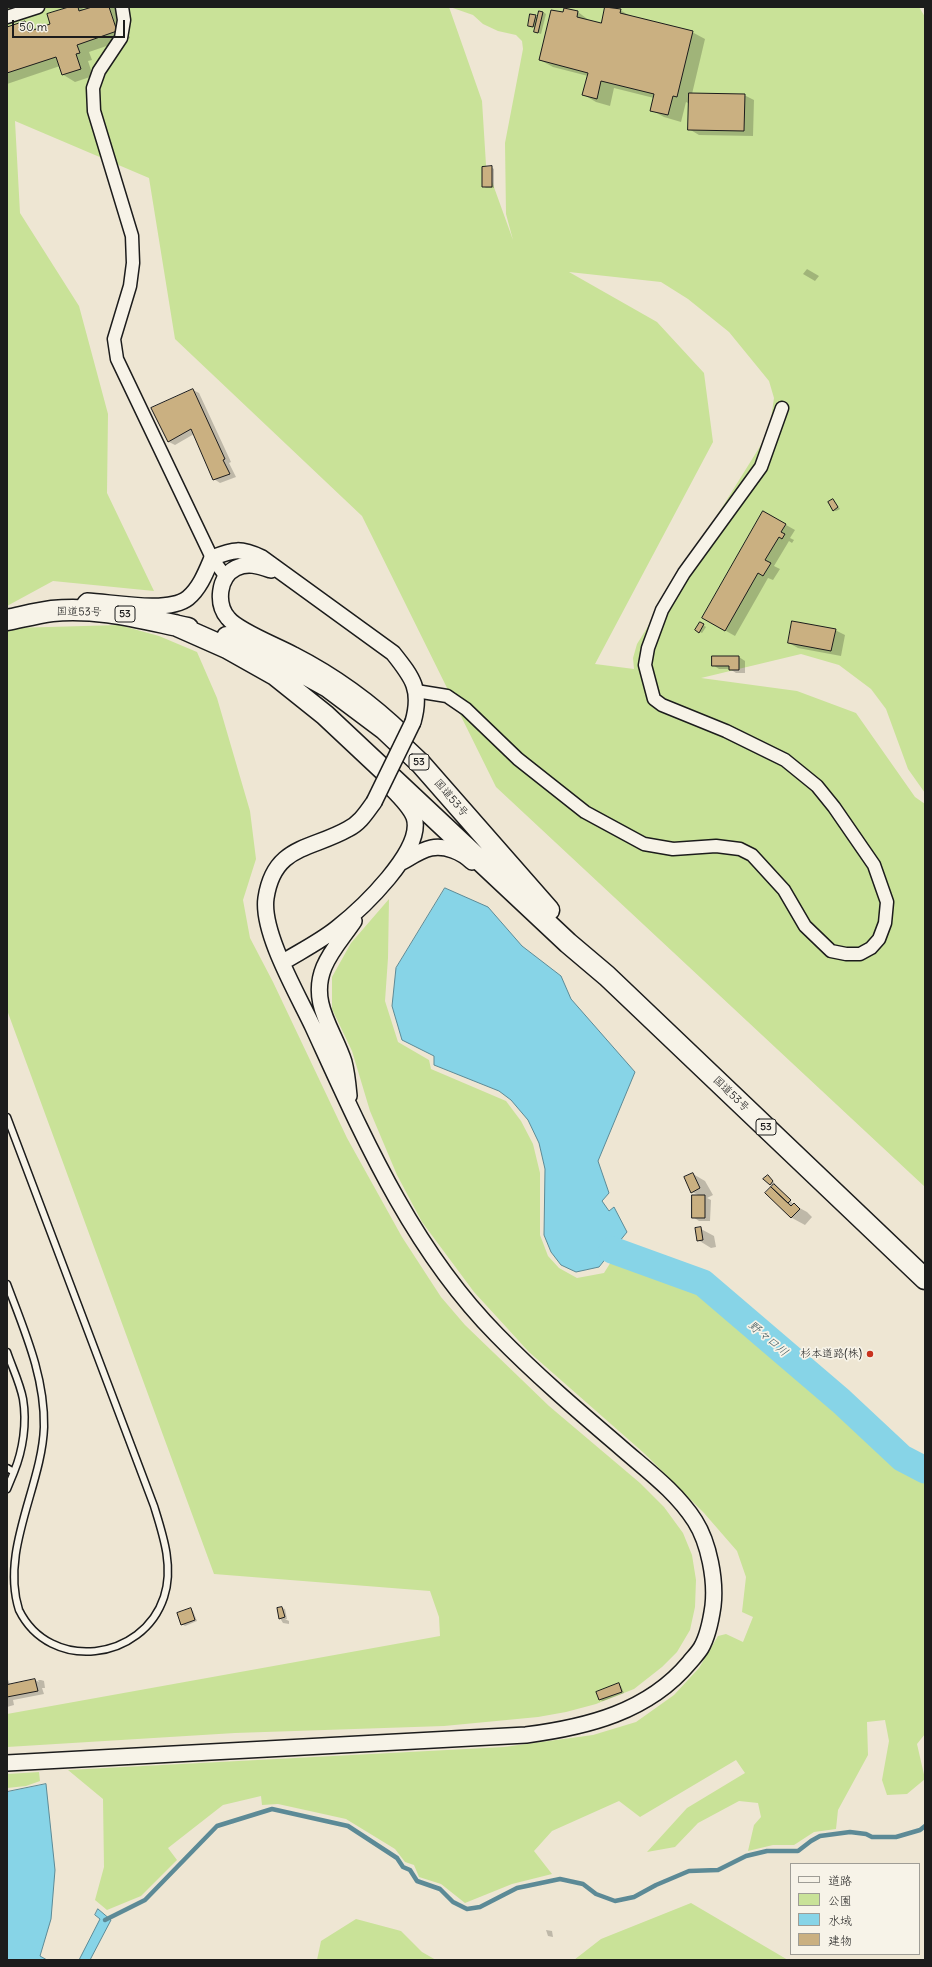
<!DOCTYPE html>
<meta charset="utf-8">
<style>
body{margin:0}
#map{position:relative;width:932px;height:1967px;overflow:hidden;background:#eee6d3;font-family:Delius,"Klee One",sans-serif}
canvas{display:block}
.frame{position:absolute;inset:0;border:8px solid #1c1c1c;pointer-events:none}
.legend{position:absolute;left:790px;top:1863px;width:130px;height:92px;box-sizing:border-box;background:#f7f3e8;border:1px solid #9f9d96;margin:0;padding:5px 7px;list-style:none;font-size:12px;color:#1c1c1c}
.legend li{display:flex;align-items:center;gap:8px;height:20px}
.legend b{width:20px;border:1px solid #9f9d96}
.scale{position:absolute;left:12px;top:20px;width:113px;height:18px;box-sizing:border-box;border:2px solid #1c1c1c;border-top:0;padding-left:5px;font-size:12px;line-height:14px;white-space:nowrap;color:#1c1c1c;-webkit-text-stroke:3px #f7f3e8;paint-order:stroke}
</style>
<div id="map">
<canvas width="932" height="1967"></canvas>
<div class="frame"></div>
<ul class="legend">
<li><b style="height:5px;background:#f7f3e8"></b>道路</li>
<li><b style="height:11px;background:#c9e298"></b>公園</li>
<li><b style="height:11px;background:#87d4e7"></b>水域</li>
<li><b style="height:11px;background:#cab081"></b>建物</li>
</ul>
<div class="scale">50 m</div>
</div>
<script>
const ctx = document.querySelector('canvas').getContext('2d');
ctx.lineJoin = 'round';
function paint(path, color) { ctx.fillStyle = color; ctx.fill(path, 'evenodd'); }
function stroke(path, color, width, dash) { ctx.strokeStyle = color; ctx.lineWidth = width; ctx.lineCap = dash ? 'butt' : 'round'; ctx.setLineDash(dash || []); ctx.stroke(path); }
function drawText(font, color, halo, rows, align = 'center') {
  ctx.font = font + ' Delius,"Klee One",sans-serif'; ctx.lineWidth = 3.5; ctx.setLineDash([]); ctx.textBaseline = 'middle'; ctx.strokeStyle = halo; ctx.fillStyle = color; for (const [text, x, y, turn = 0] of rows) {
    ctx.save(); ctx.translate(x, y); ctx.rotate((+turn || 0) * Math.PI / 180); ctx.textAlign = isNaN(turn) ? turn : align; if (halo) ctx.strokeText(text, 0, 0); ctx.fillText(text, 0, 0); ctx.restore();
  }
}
paint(new Path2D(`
 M7,7H449L482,101L486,165L513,240L506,214L505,143L523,49L522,41L516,35L498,31L483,24L473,15L450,7H919L925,17V793L908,769L886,709L871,689L839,665L801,654L701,678L797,691L856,713L915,797L925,804V1187L496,787L362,516L175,339L149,178L15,121L20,213L79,306L108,414L107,493L154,591L53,581L7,606ZM569,272L661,282L688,299L729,332L769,381L774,398L769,432L637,644L633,658L634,669L595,664L713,442L704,373L657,322Z
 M7,611L13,628L119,625L159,636L197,652L217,698L250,811L256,859L243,900L250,938L273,982L347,1138L402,1237L441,1297L465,1325L549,1406L640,1483L664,1507L683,1533L692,1555L696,1580L695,1607L690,1630L677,1652L662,1667L634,1689L596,1704L566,1712L538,1717L444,1726L235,1733L7,1747V1714L440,1636L439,1617L430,1591L214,1574L7,1010Z
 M389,899L388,958L385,1001L398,1042L429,1060L431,1069L506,1101L521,1121L533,1144L540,1173V1235L548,1256L559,1268L577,1278L604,1273L614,1257L702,1291L907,1470L925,1478V1734L917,1744L925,1779L907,1794L887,1795L882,1780L889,1741L885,1720L867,1722L868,1755L838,1810L836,1829L814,1832L794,1845H773L748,1851L754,1825L761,1817L758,1803L739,1801L698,1823L675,1847L647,1852L687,1808L745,1773L736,1760L640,1817L619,1801L552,1831L534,1851L552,1874L512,1884L465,1903L441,1884L419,1877L414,1865L405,1862L395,1849L346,1819L278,1804L262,1805L261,1796L223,1805L168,1848L177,1860L141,1896L107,1910L95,1900L104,1867L103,1799L68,1770L504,1747L593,1735L636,1722L674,1695L699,1668L718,1636L726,1634L743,1642L753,1617L742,1612L746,1577L737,1551L704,1513L645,1454L529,1352L474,1292L422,1222L397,1175L370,1111L352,1051L332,1009V977L351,943Z
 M39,1772L40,1781L26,1786L7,1788V1774Z
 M691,1903L788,1960H574L601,1939Z
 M356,1919L401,1931L422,1952L436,1960H317L321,1941Z`), '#c9e298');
const water = new Path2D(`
 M445,888L488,907L522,946L561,976L571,999L635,1072L598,1161L609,1193L602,1201L609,1211L614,1207L627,1232L599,1267L576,1272L561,1265L551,1252L544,1235L545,1169L539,1143L528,1120L511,1100L499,1091L434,1065V1056L402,1040L392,1006L396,968Z
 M46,1784L55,1870L51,1919L40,1956L47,1960H7V1792Z
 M98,1909L111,1920L90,1960H79L100,1919L95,1915Z`);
paint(water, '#87d4e7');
stroke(water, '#5c8a96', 1);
paint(new Path2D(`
 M72,7H80L85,10L95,7H114L120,10L130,38L89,52L92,60L88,61L93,76L75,82L62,74L60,66L7,84V28L25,22L38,30L52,25Z
 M606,7L620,10L632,17L692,32L705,39L692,94L744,95L754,100L753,136L699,135L689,129L690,104L686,102L681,122L664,117L651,110L654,98L614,88L610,106L596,102L584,95L588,76L553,67L540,60L565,9L578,12L590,21L601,24Z
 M543,12L546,14L541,34L536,32V28L529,26L535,16L539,18Z
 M491,167L494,169V188H486L483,186Z
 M807,269L819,276L815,281L803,274Z
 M193,390L199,393L231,462L229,463L236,477L220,483L214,479L194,434L175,445L169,442L152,408Z
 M833,500L840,509L836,511L833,510Z
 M763,512L795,530L790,538L794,540L792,543L789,541L774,566L780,569L773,580L768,578L735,636L703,618Z
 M700,623L706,627L702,633L696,630Z
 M835,630L845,635L841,656L798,648L789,643Z
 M739,657L745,661V673H736L730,669H719L713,665Z
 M693,1174L705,1181L713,1195L707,1198L711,1200L710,1221H699L693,1217L700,1196L692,1192Z
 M768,1176L794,1205L807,1212L812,1217L805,1225L792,1218L767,1193L773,1186L770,1184Z
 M701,1229L714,1236L716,1247L711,1248L698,1240Z
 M282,1608L285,1609L287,1619H285L289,1621V1624L283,1623L280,1618Z
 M191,1609L193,1611L197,1621L185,1626L182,1624Z
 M7,1677L10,1685L35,1680L39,1682L38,1680H41L44,1681L45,1688H42L44,1694L13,1700L14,1705L7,1707Z
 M619,1685L621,1686L624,1693L603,1701L600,1700Z
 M546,1930L552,1931L553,1937L548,1936Z`), '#0003');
stroke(new Path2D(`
 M105,1920L145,1900L217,1826L272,1809L348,1826L397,1858L403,1867L410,1870L417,1881L440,1889L453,1902L467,1909L480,1907L517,1888L560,1879L583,1884L596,1894L615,1901L634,1897L656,1885L689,1871L718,1870L746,1856L767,1851H798L811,1841L820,1836L850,1832L866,1834L872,1837H896L920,1830L925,1826`), '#5c8a96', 4.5);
stroke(new Path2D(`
 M612,1250L703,1283L841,1401L902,1458L925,1470`), '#87d4e7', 27);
const building = new Path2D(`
 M69,7H78L79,11L92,7H109L117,31L77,45L80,53L76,54L81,69L62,75L56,57L7,73V27L25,21L28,32L50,24L47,14Z
 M605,7L621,9L620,13L693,31L677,97L673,96L668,115L650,111L654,94L601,81L597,99L582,95L588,73L539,60L551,10L563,12L564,8L578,11L577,17L601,23Z
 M539,11L543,12L538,33L534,32Z
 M530,14L536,15L533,27L528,26Z
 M689,93L745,94L744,131L688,130Z
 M492,166V187H482V167Z
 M193,389L225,459L223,460L230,474L213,480L191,429L168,442L151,408Z
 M833,499L838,507L833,511L828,502Z
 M763,511L786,524L781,532L785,534L782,539L779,537L765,560L771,563L763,576L758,573L725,631L702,618Z
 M792,621L836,629L831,651L788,643Z
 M700,622L704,624L699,633L695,630Z
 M712,656H739V670H729V666H712Z
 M693,1173L700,1188L691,1193L684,1177Z
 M768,1175L773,1181L770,1185L763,1179Z
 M774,1184L791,1200L788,1203L771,1187Z
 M771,1187L791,1206L794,1203L800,1209L791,1218L765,1193Z
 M692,1195H705V1218H692Z
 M701,1227L703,1240L697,1241L695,1228Z
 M282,1607L285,1617L279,1619L277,1608Z
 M191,1608L195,1620L181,1625L177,1613Z
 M35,1679L38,1691L7,1697V1685Z
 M619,1683L622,1692L599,1700L596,1692Z`);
paint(building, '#cab081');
stroke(building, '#1c1c1c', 1);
const service = new Path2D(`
 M7,1117L154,1506C163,1535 174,1567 164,1597C143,1661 50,1673 19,1610C0,1550 42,1486 44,1427C45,1376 24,1330 7,1284
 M7,1352C12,1367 20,1383 23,1399C27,1423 23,1450 14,1472L7,1468
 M7,1489L14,1472`);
const minor = new Path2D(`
 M122,7L124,20L121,38L99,71L93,88L94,111L132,236L133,263L130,286L114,339L117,359L212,558L226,577
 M7,17L38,7
 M416,691L447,696L466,709L518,759L585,812L644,844L673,849L716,846L740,849L752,855L784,890L805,926L831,951L846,954H860L871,948L879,939L885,923L887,902L874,865L834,807L817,786L785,760L726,731L662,705L654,699L645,665L648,648L662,610L684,573L761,467L782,408`);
const tertiary = new Path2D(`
 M271,570C259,566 248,562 236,568C218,577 216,604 228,618C238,631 278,646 294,655C335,676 372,703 405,735
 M85,603L87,601C112,602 168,614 188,598C200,588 206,572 212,558C234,549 241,548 262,558L393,653C413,678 422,690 413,722
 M402,862C411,857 421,850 431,848C445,845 462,852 472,862
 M283,962C301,951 321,941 337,928C360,910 425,850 414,817C410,807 399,796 392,789
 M349,1096C348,1085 347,1073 344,1062C334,1030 309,1003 324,967C331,950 344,936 354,921
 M7,1763L526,1735C587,1727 648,1712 689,1663C693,1658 698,1653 701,1648C708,1636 711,1620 713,1606C716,1580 709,1543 695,1521C675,1490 645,1469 618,1445C577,1410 535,1374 497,1335C411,1248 363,1136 313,1027C298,995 261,932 266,898C274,845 311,850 348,829C360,823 366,813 374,802`);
const trunk = new Path2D(`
 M7,620C22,617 37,613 52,611C98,606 143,619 188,628
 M175,625L227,648L275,675L325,715L568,943L607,976L925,1279
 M227,637L263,651L328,687L384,729L421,764L549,910`);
stroke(service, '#1c1c1c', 9);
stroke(minor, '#1c1c1c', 15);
stroke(tertiary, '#1c1c1c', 18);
stroke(trunk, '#1c1c1c', 23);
stroke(service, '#f7f3e8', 6);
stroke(minor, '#f7f3e8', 12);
stroke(tertiary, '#f7f3e8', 15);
stroke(trunk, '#f7f3e8', 20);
const tertiaryBridge = new Path2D(`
 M374,802L413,722`);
stroke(tertiaryBridge, '#1c1c1c', 18, []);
stroke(tertiaryBridge, '#f7f3e8', 15);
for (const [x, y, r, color] of [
 [870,1354,4,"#c8321e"]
]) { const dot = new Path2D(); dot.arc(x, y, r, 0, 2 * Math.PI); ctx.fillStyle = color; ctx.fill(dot); stroke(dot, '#f7f3e8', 1.5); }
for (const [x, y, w] of [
 [125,614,20],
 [419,762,20],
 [766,1127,20]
]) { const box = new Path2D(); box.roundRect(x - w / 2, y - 8, w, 16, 3); ctx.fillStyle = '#f7f3e8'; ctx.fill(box); stroke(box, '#1c1c1c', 1); }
drawText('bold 10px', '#1c1c1c', null, [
 ["53",125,614],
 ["53",419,762],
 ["53",766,1127]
]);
drawText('11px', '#1c1c1c', '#f7f3e8', [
 ["国道53号",79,612,1],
 ["国道53号",451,798,49],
 ["国道53号",731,1094,44]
]);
drawText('11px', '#1c1c1c', '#f7f3e8', [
 ["杉本道路(株)",862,1354]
], 'right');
drawText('italic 12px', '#3c5359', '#f7f3e8', [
 ["野々口川",768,1339,40]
]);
</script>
